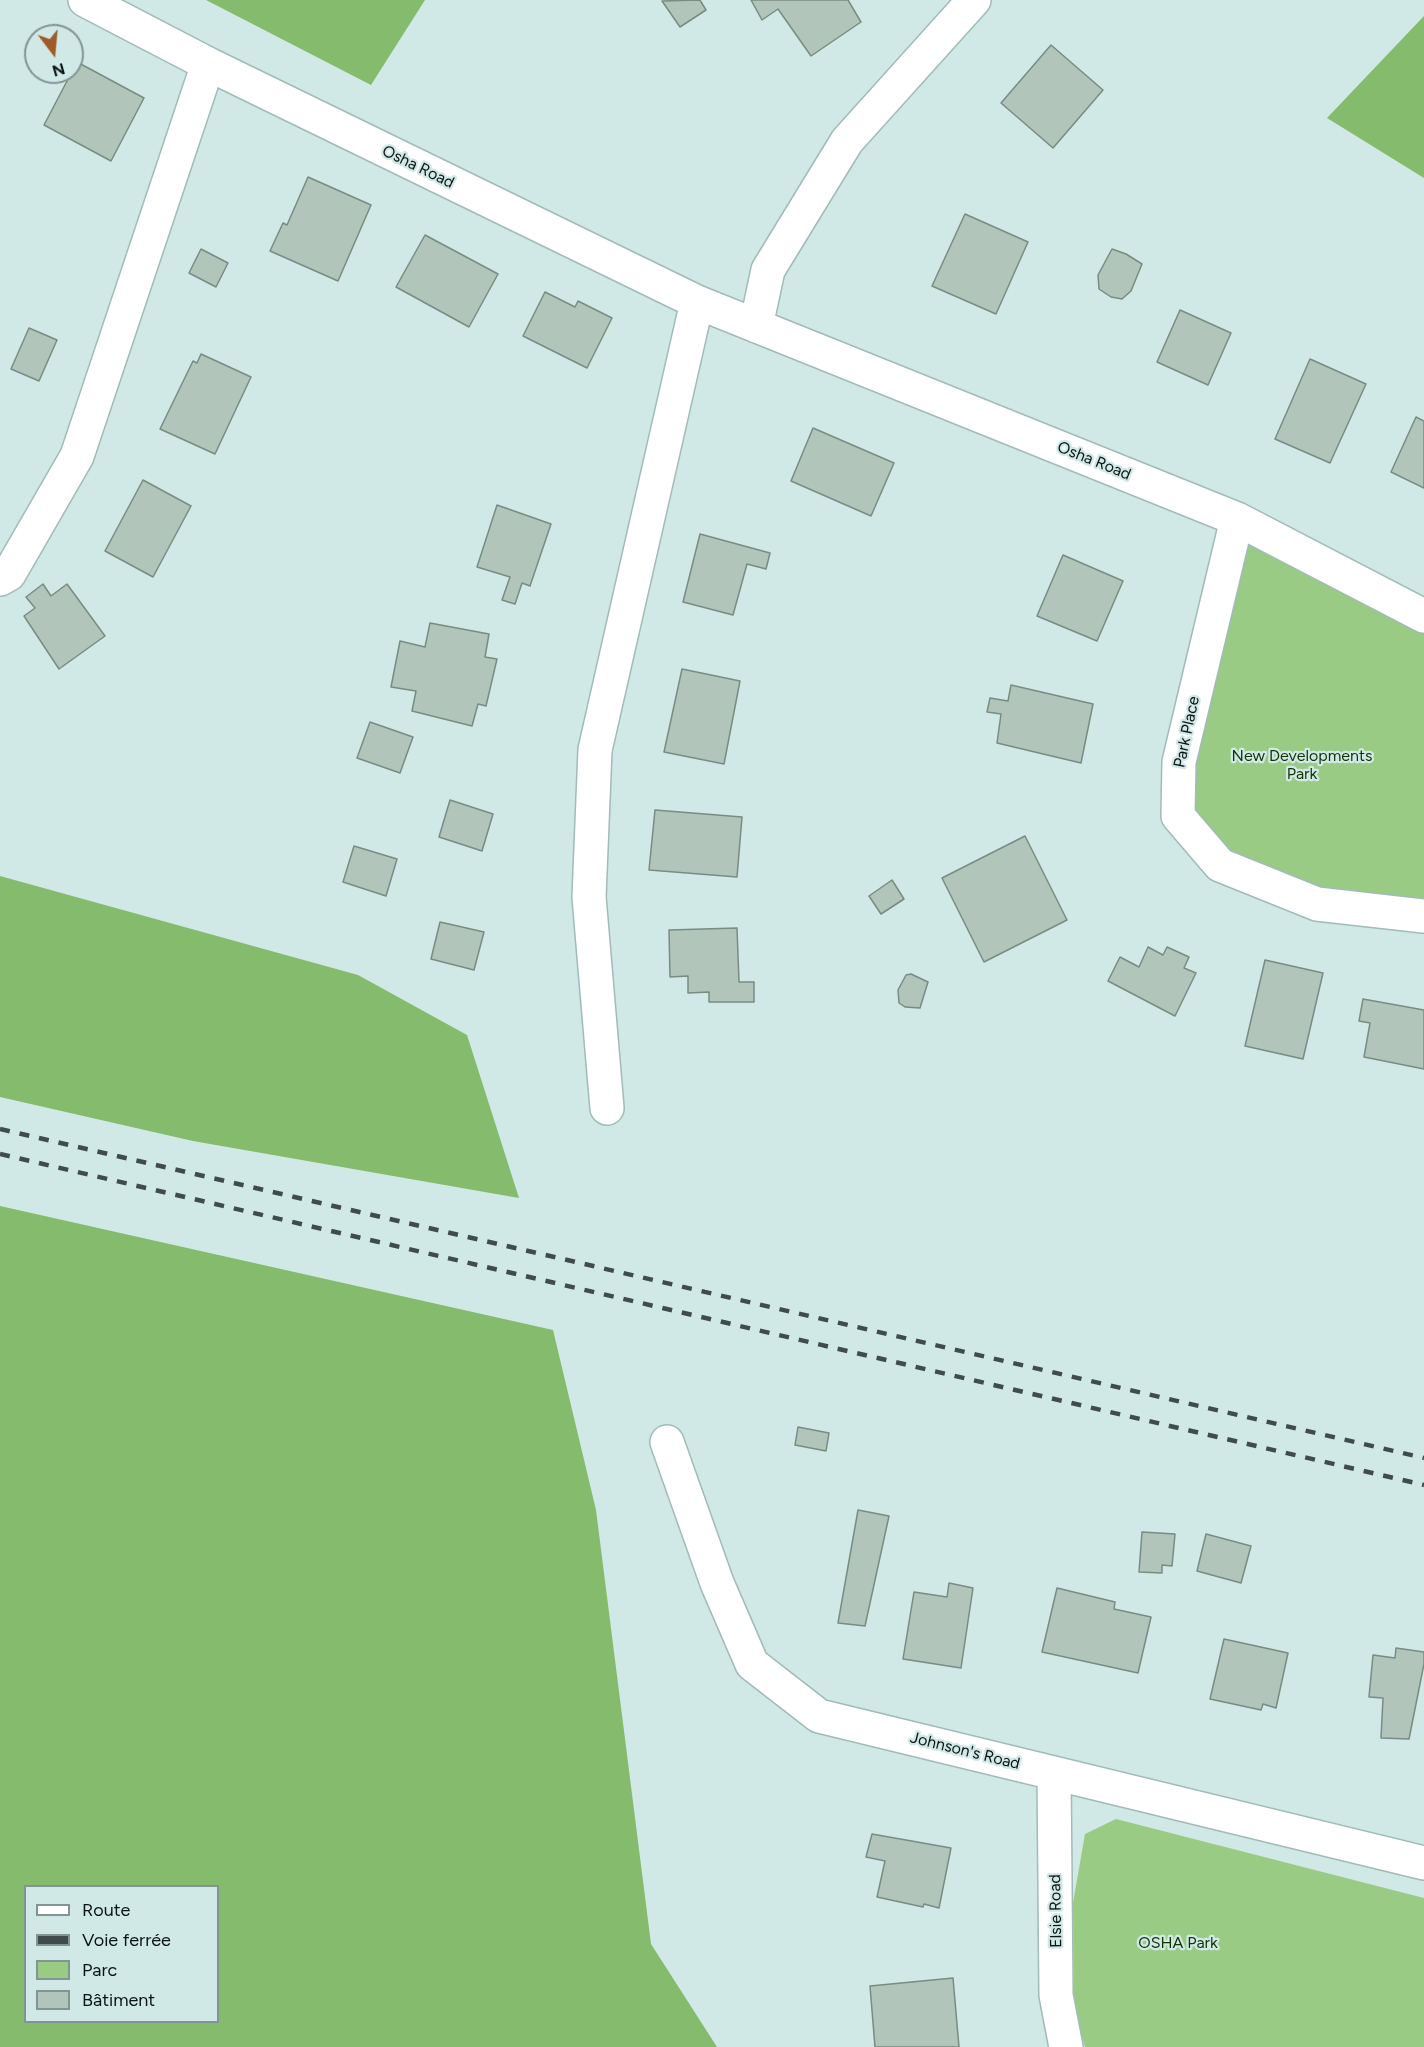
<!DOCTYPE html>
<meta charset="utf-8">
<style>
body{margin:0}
#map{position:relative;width:1424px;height:2047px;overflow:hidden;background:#d0e9e7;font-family:Figtree,sans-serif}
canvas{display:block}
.legend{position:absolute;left:24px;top:1885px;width:195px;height:138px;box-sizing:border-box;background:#d0e9e7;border:2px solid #829493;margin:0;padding:8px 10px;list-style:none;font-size:18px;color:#0c1514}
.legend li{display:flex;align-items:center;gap:12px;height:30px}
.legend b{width:30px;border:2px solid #829493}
.north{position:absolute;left:24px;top:24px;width:60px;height:60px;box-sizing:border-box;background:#d0e9e7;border:2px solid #829493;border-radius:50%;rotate:164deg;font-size:16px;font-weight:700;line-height:24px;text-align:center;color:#0c1514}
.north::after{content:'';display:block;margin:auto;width:21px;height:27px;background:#9e5c29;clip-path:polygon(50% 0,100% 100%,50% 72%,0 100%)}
</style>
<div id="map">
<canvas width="1424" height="2047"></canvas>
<ul class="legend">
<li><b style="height:8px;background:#fff"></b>Route</li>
<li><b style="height:8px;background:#3f4c4b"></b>Voie ferrée</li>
<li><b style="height:16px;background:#9acb84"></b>Parc</li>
<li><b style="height:16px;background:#b1c5bb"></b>Bâtiment</li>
</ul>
<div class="north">N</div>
</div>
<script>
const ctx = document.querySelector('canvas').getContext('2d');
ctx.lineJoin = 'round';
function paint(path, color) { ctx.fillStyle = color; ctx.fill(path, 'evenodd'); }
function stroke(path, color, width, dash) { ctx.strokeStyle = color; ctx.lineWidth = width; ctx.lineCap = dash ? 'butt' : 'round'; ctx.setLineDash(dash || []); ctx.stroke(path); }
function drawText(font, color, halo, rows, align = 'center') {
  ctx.font = font + ' Figtree,sans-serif'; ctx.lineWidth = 4.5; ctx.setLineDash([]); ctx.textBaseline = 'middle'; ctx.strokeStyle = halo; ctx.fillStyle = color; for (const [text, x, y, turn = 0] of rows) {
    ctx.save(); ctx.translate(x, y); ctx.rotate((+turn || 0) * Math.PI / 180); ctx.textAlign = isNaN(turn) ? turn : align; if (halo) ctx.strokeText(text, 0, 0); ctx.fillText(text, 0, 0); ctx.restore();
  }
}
paint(new Path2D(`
 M1237,519L1424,616V916L1220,865L1178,816Z
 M1116,1819L1424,1898V2047H1085L1074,2008L1073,1903L1085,1834Z`), '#9acb84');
paint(new Path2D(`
 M206,0H425L371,85Z
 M1424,16V178L1327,118Z
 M0,876L358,975L467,1035L519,1198L193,1141L0,1097Z
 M0,1206L553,1330L596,1510L651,1944L717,2047H0ZM218,1886V2022H26V1886Z`), '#84bb6c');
const building = new Path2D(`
 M700,0L706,10L680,27L662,1Z
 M751,0H848L861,22L811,56L778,9L762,20Z
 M1051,45L1103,90L1053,148L1001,103Z
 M77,62L144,98L111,161L44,125Z
 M308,177L371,205L338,281L270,251L283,223L287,225Z
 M965,214L1028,242L996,314L932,286Z
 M425,235L498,274L469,327L396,287Z
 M201,249L228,263L216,287L189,273Z
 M1112,249L1126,254L1142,264L1131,291L1122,299L1111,297L1099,289L1098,275Z
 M545,292L575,307L578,301L612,318L587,368L523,336Z
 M1180,310L1231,333L1208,385L1157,362Z
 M29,328L57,340L39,381L11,369Z
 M201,354L251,377L215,454L160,429L193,361L197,363Z
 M1310,359L1366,384L1330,463L1275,439Z
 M1416,417L1424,421V488L1391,472Z
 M813,428L894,463L871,516L791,481Z
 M143,480L191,506L153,577L105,551Z
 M497,505L551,524L530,586L522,583L515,604L502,600L510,577L477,567Z
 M700,534L770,553L766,569L747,564L733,615L683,602Z
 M1063,555L1123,581L1097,641L1037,616Z
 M43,584L51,596L67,584L105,636L59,669L24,616L35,608L26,597Z
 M430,623L489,634L485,657L497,659L486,706L478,704L472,726L412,711L416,691L391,687L400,641L425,647Z
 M682,669L740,681L724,764L664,752Z
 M1011,685L1093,704L1081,763L997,743L1001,714L987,712L990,698L1008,701Z
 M370,722L413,737L400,773L357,758Z
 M450,800L493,814L482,851L439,837Z
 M655,810L742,817L737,877L649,870Z
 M1025,836L1067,920L984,962L942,878Z
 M354,846L397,859L386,896L343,882Z
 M892,880L904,899L881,914L869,896Z
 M440,922L484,932L474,970L431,959Z
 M737,928L739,982H754V1002H709V992L688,993V976L670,977L669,930Z
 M1148,947L1163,955L1167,947L1189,957L1184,968L1196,973L1175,1016L1108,981L1120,957L1139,967Z
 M1265,960L1323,973L1303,1059L1245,1046Z
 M911,974L928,982L920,1008L905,1007L899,1003L898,990L906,975Z
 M1363,999L1424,1010V1069L1364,1057L1370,1023L1359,1021Z
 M798,1427L829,1433L826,1451L795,1445Z
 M858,1510L889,1516L865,1626L838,1623Z
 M1142,1532L1175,1534L1172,1566L1162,1565V1573L1139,1572Z
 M1206,1534L1251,1546L1241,1583L1197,1571Z
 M949,1583L973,1588L961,1668L903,1659L914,1592L947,1597Z
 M1057,1588L1115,1602L1114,1609L1151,1617L1138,1673L1042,1652Z
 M1224,1639L1288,1653L1276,1708L1263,1704L1261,1710L1210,1699Z
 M1396,1648L1424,1652V1664L1409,1739L1381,1738L1383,1698L1369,1697L1373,1655L1395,1658Z
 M872,1834L951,1848L939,1908L924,1904L923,1907L877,1897L885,1861L866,1857Z
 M953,1978L959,2047H875L870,1986Z`);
paint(building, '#b1c5bb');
stroke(building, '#788c82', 1.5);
const minor = new Path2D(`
 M85,0L208,64L697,302L1237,519L1424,616
 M756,326L768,270L847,141L974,0
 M1237,519L1179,762L1178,816L1220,865L1317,904L1424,916
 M0,579L9,574L77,456L208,64
 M607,1108L589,897L595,750L697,302
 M667,1442L717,1583L752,1664L819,1716L1424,1863
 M1054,1773L1056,1995L1066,2047`);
stroke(minor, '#a2bab8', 36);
stroke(minor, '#fff', 33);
stroke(new Path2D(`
 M0,1129L1424,1458
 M0,1154L1424,1485`), '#3f4c4b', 4.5, [10, 10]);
drawText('16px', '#0c1514', '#d0e9e7', [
 ["Osha Road",418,167,26],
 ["Osha Road",1094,461,22],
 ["Park Place",1187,732,-78],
 ["Johnson's Road",965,1751,14],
 ["Elsie Road",1056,1911,-91]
]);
drawText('16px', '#123500', '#d0e9e7', [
 ["New Developments",1302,756],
 ["Park",1302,774],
 ["OSHA Park",1178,1943]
]);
</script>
